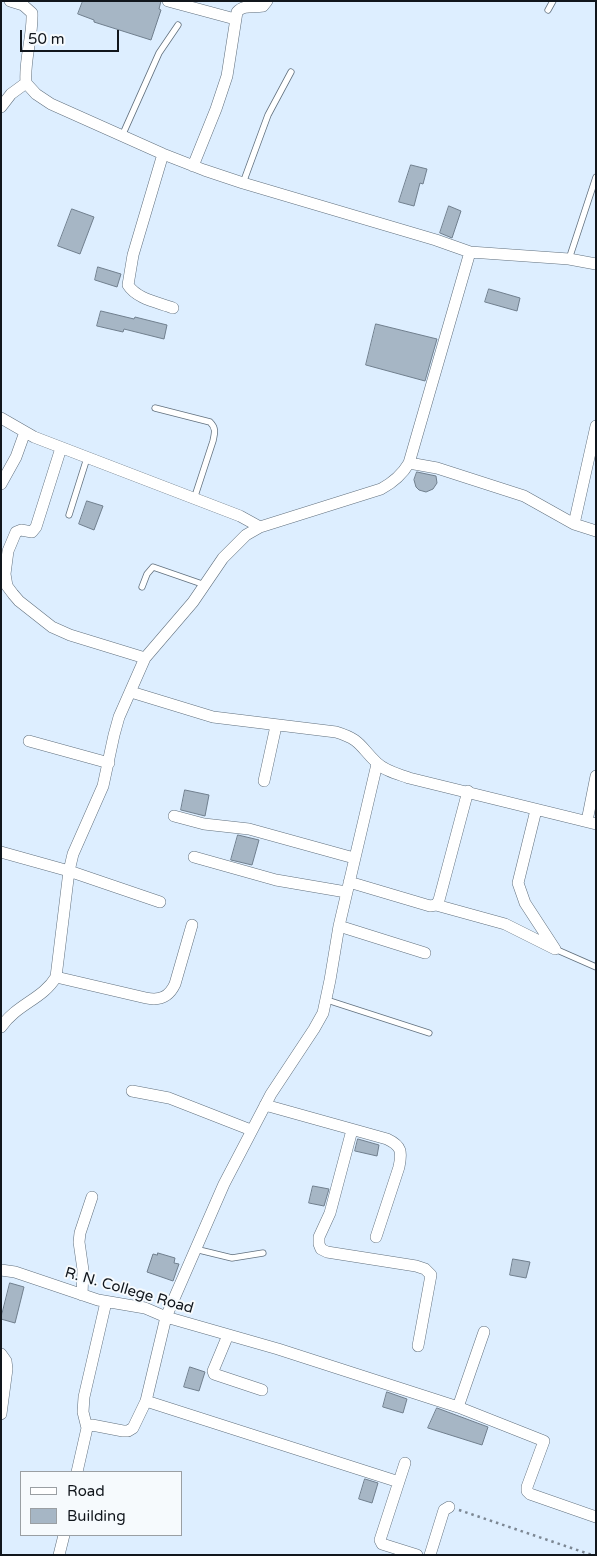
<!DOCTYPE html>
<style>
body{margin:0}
#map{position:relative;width:597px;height:1556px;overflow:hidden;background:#def;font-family:"Varela Round",sans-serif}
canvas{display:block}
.frame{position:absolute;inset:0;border:2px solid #11161c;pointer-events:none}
.legend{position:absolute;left:20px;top:1471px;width:162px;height:65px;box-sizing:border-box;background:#f6fafd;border:1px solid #9a9fa3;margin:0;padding:6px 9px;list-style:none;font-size:15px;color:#11161c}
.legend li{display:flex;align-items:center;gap:10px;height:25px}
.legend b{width:25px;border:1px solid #9a9fa3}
.scale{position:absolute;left:20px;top:30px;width:99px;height:22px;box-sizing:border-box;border:2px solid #11161c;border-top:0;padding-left:6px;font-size:15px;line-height:18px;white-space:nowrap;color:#11161c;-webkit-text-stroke:4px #f6fafd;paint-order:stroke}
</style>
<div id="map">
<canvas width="597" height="1556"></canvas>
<div class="frame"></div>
<ul class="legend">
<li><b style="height:6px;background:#fff"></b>Road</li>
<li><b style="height:14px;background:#a6b6c5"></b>Building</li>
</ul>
<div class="scale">50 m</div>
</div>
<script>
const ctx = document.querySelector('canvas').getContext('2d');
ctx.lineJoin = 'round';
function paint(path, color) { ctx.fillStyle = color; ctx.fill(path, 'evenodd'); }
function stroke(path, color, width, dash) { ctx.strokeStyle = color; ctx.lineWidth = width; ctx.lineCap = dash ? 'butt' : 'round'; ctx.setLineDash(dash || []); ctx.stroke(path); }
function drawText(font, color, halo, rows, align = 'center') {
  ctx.font = font + ' "Varela Round",sans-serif'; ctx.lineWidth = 4; ctx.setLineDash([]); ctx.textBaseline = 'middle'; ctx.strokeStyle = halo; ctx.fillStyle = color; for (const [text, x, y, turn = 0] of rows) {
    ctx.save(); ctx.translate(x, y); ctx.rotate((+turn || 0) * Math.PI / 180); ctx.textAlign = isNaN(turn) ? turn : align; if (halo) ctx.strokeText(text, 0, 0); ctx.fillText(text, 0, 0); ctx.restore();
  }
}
const building = new Path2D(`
 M83,1H161L159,9L161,10L151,40L94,22V20L78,14Z
 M411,165L427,169L423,184L420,183L414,206L399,202Z
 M449,206L461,211L452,238L440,233Z
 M72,209L94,217L80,254L58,246Z
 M98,267L121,274L117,287L95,280Z
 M489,289L520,298L517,311L485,302Z
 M101,311L134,319L135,317L167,325L164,339L124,329L123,332L97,326Z
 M376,324L437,339L425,381L366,365Z
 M417,472L436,476L437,483L433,489L426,492L419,490L416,487L414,480Z
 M87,501L103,506L94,530L79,524Z
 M185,790L209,795L205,816L181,810Z
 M238,835L259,840L252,865L231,860Z
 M358,1139L379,1145L377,1156L355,1151Z
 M313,1186L329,1189L324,1206L309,1203Z
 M158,1253L175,1258L174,1263L179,1264L173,1281L147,1272L153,1254L157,1255Z
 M513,1259L530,1262L526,1278L510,1275Z
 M10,1283L24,1287L15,1323L1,1319Z
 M190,1367L205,1372L199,1391L184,1387Z
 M387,1392L407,1399L403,1413L383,1407Z
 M437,1408L488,1427L482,1445L428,1428Z
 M365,1479L378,1483L372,1503L359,1499Z`);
paint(building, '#a6b6c5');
stroke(building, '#707f8e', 1);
const lane = new Path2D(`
 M548,10L553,1
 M122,136L159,53L178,25
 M243,183L268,115L291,72
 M569,259L596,177
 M155,408L210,422C216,428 215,432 213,441L194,499
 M69,515L87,458
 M142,587L147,574L153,567L205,585
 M555,949L596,967
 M327,1000L429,1033
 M195,1249L232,1258L263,1253`);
const street = new Path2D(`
 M10,1L23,5L32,13C33,37 24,59 26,83L36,94L51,104L163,154L204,170L243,183L436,240L470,252L569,259L596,264
 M168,1L235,19
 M1,107L11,94L26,83
 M163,154L133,255L128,285C137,299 157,302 173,308
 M193,166L216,109L227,76L237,12C244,4 253,8 263,6L267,1
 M1,418L34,437L240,516L260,527
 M61,448L36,527L32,532L21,530L16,532L8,551L5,574L7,586L13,594L19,601L52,627L70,635L145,658
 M409,463L437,468L524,496L574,524L596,531
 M1,484L16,457L25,432
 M574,524L596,426
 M131,692L213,717L336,732C362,740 359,746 377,763C385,771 398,774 409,778L596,824
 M29,741L109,763
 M264,781L276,726
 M174,816L204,824L249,829L354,858
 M587,821L596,776
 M1,852L69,871L160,902
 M194,857L276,880L346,892
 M349,882L430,906L436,905L439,900L468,791
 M436,905L505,924L555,949L525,903L518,883L536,810
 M339,926L425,953
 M56,977L146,998C160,1001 169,997 175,984L192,925
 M1,1027C17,1004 43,999 56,977L69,871L73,854L103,786L114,735L119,717L145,658L193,602L223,558L246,535L260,527L381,489C394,482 402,475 409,463L470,252
 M132,1091L169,1098L251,1130
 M265,1105L387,1139C402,1146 402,1152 399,1167L376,1237
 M352,1130L330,1213L319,1237V1244L321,1249L327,1252L416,1266L425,1269L431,1275L418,1346
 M1,1270L15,1272L98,1300L145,1308L166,1317L278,1349L458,1407
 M82,1295L83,1270L79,1242L80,1233L92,1197
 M484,1332L458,1407L544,1441L527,1487V1491L530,1494L596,1517
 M228,1335L213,1371L214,1374L262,1390
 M1,1354L6,1361L7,1369L1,1414
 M146,1401L399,1482
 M87,1428L83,1412L84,1397L106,1302
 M405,1463L380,1540L382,1544L417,1555
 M77,1472L87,1428L92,1425L123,1431H128L133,1428L146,1401L166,1317L224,1184L271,1094L314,1029L323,1013L330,980L339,926L377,764
 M59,1555L64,1535
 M430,1555L444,1510L449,1507`);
stroke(lane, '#61707e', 7);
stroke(street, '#61707e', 12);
stroke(new Path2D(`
 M459,1510L592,1555`), '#7c8793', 2.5, [2.5, 4]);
stroke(lane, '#fff', 5.5);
stroke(street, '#fff', 11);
drawText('15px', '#11161c', '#f6fafd', [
 ["R. N. College Road",129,1291,16]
]);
</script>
